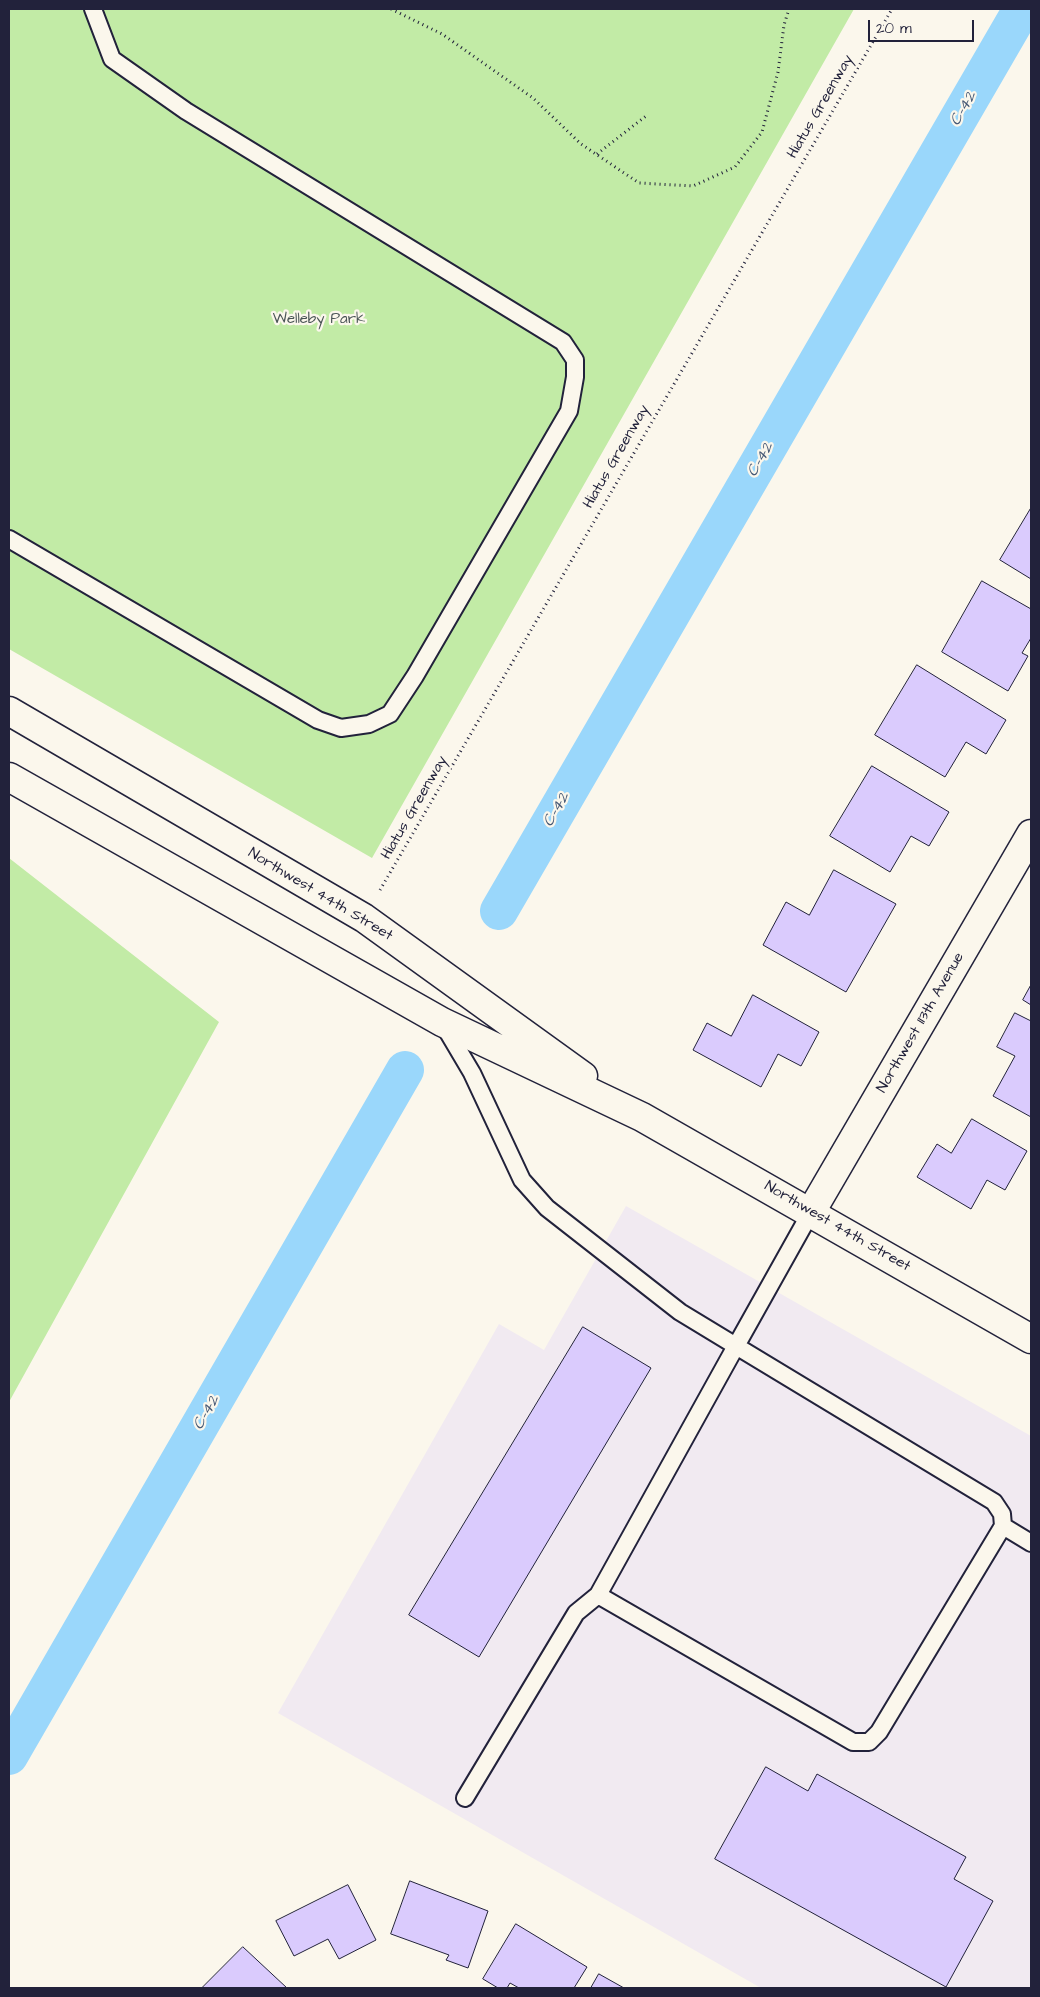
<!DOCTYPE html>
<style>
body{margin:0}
#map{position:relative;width:1040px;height:1997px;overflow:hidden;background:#fbf7ec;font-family:"Architects Daughter",sans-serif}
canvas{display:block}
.frame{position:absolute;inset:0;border:10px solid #22223b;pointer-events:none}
.scale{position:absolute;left:868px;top:20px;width:106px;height:22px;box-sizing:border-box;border:2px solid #22223b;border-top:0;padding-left:6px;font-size:15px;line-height:18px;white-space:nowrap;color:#22223b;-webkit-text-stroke:4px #fbf7ec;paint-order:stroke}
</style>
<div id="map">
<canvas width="1040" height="1997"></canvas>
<div class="frame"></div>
<div class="scale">20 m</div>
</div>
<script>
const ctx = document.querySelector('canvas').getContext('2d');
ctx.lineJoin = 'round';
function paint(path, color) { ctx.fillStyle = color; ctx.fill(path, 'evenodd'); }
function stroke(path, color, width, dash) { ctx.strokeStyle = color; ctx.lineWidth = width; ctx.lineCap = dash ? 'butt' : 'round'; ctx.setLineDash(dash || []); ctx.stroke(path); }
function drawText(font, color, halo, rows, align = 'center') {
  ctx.font = font + ' "Architects Daughter",sans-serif'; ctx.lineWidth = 4.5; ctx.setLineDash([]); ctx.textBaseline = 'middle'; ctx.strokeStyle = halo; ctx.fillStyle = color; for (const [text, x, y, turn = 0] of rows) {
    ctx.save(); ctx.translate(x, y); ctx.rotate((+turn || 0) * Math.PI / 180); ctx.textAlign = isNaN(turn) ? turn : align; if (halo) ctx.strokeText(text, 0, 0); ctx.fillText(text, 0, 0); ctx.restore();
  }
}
paint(new Path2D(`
 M626,1206L1031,1436V1988H761L278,1713L499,1324L544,1350Z`), '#f1eaf1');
paint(new Path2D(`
 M9,9H854L372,858L9,649Z
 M9,858L219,1022L9,1402Z`), '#c2eba6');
stroke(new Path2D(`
 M499,911L1022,9
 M9,1756L405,1070`), '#9ad7fb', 38);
const building = new Path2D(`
 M1031,508V579L1000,560Z
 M982,581L1031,609V638L1022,653L1028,656L1008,691L942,652Z
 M917,665L1006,720L986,754L966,742L945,777L875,735Z
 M872,766L949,812L929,846L911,836L890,872L830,836Z
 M834,870L896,904L846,992L763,945L786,902L809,915Z
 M1031,985V1005L1023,1000Z
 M753,995L819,1032L801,1066L778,1054L761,1087L693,1050L707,1023L731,1036Z
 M1015,1013L1031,1021V1117L993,1096L1015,1056L997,1047Z
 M972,1119L1027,1151L1005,1190L987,1180L971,1209L917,1177L937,1144L951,1153Z
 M583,1327L651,1368L479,1657L409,1615Z
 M766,1767L808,1791L817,1774L966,1857L954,1879L993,1901L946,1987L715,1859Z
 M410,1881L488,1911L468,1968L446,1960L449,1955L391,1934Z
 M348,1885L376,1940L339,1959L328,1939L294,1956L276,1921Z
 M516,1924L587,1967L574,1988H519L510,1983L507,1988H498L483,1979Z
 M243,1947L287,1988H202Z
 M599,1974L624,1988H591Z`);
paint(building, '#dacbfd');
stroke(building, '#22223b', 1);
const lane = new Path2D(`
 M9,539L318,720L341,728L369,724L390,714L415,676L569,411L575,377V360L563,342L186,111L112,59L93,9
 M443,1024L472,1073L522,1180L547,1208L680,1312L736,1346L811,1212
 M1003,1526L1031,1543
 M465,1798L576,1613L598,1595L736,1346L994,1502L1002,1514L1003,1526L879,1732L869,1742H853L598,1595`);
const street = new Path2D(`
 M811,1212L1031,834`);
const secondary = new Path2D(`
 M9,711L364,918L583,1076
 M9,777L442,1022L642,1117L1031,1339`);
stroke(lane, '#22223b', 20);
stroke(street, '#22223b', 31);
stroke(secondary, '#22223b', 31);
stroke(new Path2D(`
 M391,9L442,34L533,98L581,144L639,183L693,186L735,167L762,132L778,72L784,25L789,9
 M597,154L646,116
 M380,890L892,9`), '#22223b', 3, [1, 4]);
stroke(lane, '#fbf7ec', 16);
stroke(street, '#fbf7ec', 28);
stroke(secondary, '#fbf7ec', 28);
drawText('15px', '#22223b', '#fbf7ec', [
 ["Hiatus Greenway",821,107,-60],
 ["Hiatus Greenway",617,457,-60],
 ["Hiatus Greenway",415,808,-60],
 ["Northwest 44th Street",320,895,31],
 ["Northwest 113th Avenue",921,1023,-60],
 ["Northwest 44th Street",837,1227,30]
]);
drawText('15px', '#4a5456', '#fbf7ec', [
 ["Welleby Park",319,320]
]);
drawText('italic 16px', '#465875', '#fbf7ec', [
 ["C-42",964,109,-60],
 ["C-42",761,460,-60],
 ["C-42",557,810,-60],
 ["C-42",207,1413,-60]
]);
</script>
